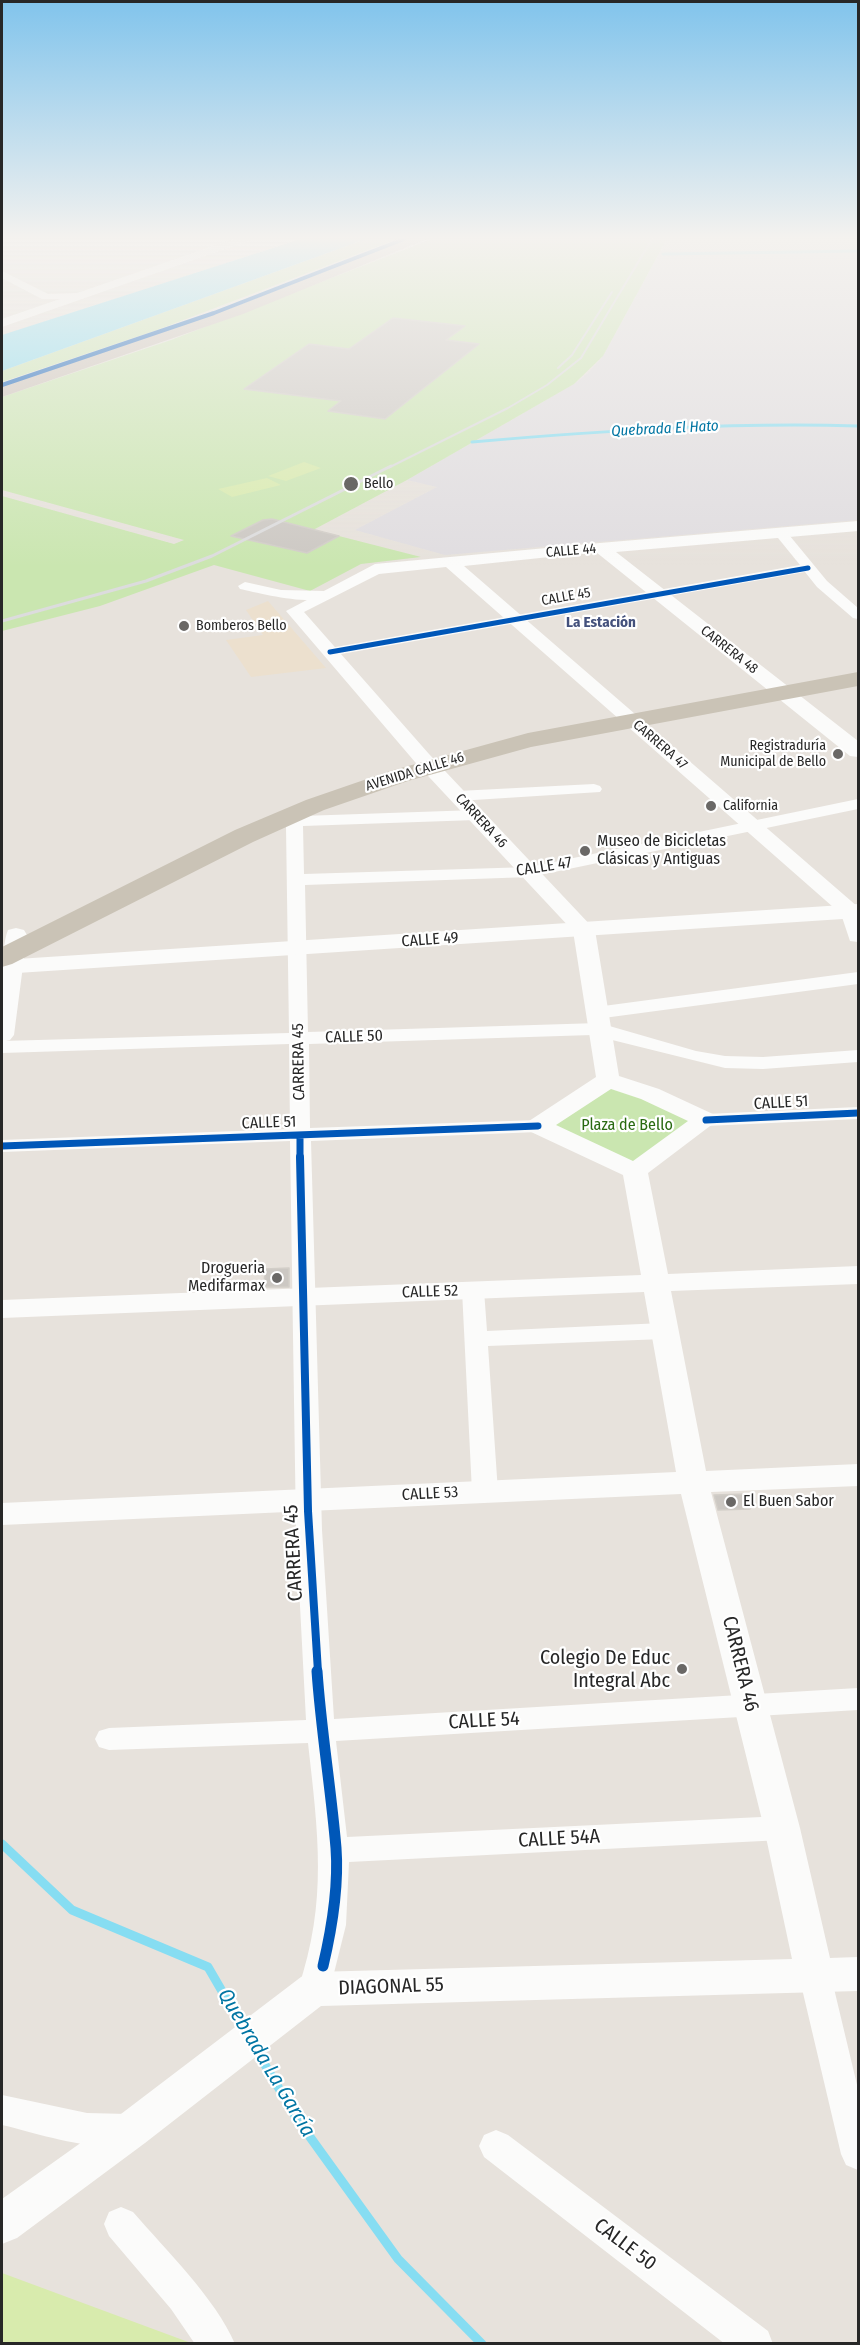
<!DOCTYPE html>
<meta charset="utf-8">
<style>
body{margin:0}
#map{position:relative;width:860px;height:2345px;overflow:hidden;background:#e7e2dc;font-family:"Fira Sans Condensed",sans-serif}
canvas{display:block}
.frame{position:absolute;inset:0;border:3px solid #272727;pointer-events:none}
</style>
<div id="map">
<canvas width="860" height="2345"></canvas>
<div class="frame"></div>
</div>
<script>
const ctx = document.querySelector('canvas').getContext('2d');
ctx.lineJoin = 'round';
function paint(path, color) { ctx.fillStyle = color; ctx.fill(path, 'evenodd'); }
function stroke(path, color, width, dash) { ctx.strokeStyle = color; ctx.lineWidth = width; ctx.lineCap = dash ? 'butt' : 'round'; ctx.setLineDash(dash || []); ctx.stroke(path); }
function drawText(font, color, halo, rows, align = 'center') {
  ctx.font = font + ' "Fira Sans Condensed",sans-serif'; ctx.lineWidth = 4.5; ctx.setLineDash([]); ctx.textBaseline = 'middle'; ctx.strokeStyle = halo; ctx.fillStyle = color; for (const [text, x, y, turn = 0] of rows) {
    ctx.save(); ctx.translate(x, y); ctx.rotate((+turn || 0) * Math.PI / 180); ctx.textAlign = isNaN(turn) ? turn : align; if (halo) ctx.strokeText(text, 0, 0); ctx.fillText(text, 0, 0); ctx.restore();
  }
}
paint(new Path2D(`
 M667,239H858V520L445,555L355,530L437,487L407,480L574,384L588,373L603,356Z`), '#e0dde0');
paint(new Path2D(`
 M268,601L326,668L251,677L226,640L263,635L246,610Z`), '#ece0ce');
paint(new Path2D(`
 M366,239H397L157,330L2,382V371Z
 M432,239H667L603,356L574,384L407,480L283,546L307,553L339,536L421,557L361,564L310,591L214,565L100,606L2,631V496L174,544L184,540L2,490V397L171,340Z
 M610,1085L695,1121L633,1165L548,1126Z`), '#cae6b0');
paint(new Path2D(`
 M304,462L321,468L286,481L268,476Z
 M267,478L281,485L232,497L218,489Z
 M2,2273L191,2343H2Z`), '#d8ebad');
paint(new Path2D(`
 M301,239H366L2,371V335Z`), '#86ddf2');
stroke(new Path2D(`
 M663,254L858,251
 M472,442C601,431 729,422 858,426`), '#86ddf2', 3);
stroke(new Path2D(`
 M2,1844L72,1910L208,1967L244,2029
 M255,2048L297,2119L398,2259L482,2344`), '#86ddf2', 9);
const building = new Path2D(`
 M393,318L465,326L446,340L479,344L385,419L328,411L341,401L244,389L309,344L349,349Z
 M272,519L339,536L307,553L231,536L263,520Z
 M289,1268V1287H264L265,1269Z
 M747,1494L750,1509L718,1510L714,1495Z`);
paint(building, '#ccc8c3');
stroke(building, '#d2cec8', 1.5);
paint(new Path2D(`
 M2,271L48,294L82,293L87,296L82,299H42L2,278Z
 M780,529L785,530L827,581L858,608V619L853,618L817,587L805,572L330,656L323,652L330,648L800,565L774,533Z
 M245,582L281,590L324,591L331,595C318,608 258,593 240,589L238,586Z
 M594,784L600,786L602,789L600,792L458,801L450,796L458,791Z
 M858,799V809L530,877L305,885L308,1032L599,1023L696,1051L725,1056L763,1057L858,1050V1062L763,1069L725,1068L592,1035L309,1044L310,1128L538,1120L545,1122L548,1126L545,1130L538,1132L311,1141L322,1530L334,1719L858,1688V1710L336,1741L347,1837L782,1816L792,1819L797,1828L792,1837L782,1840L349,1862L346,1925L330,1989L325,1999L314,2003L303,1999L298,1989C328,1901 318,1833 308,1743L109,1750L99,1747L95,1739L99,1731L109,1728L306,1720L296,1530L290,1141L2,1152V1140L290,1129L289,1044L2,1053V1041L289,1033L286,827L274,826L272,822L274,818L286,817L288,811H300L302,816L476,810L484,815L476,820L303,826L304,874L530,867Z
 M858,972V984L596,1019L587,1013L596,1007Z
 M858,1107V1119L706,1126L699,1124L696,1120L699,1116L706,1114Z
 M473,1283L481,1285L484,1290L487,1331L663,1323L671,1326L674,1331L671,1336L663,1339L488,1346L498,1492L494,1498L485,1501L476,1498L472,1492L462,1290L465,1285Z
 M815,1962L826,1966L831,1976L858,2089V2170L846,2165L841,2154L799,1976L804,1966Z
 M2,2095L87,2113L128,2114L140,2119L145,2130L140,2141C101,2156 41,2134 2,2125Z
 M496,2130L508,2135L768,2331L773,2344H725L484,2157L479,2146L484,2135Z
 M121,2207L133,2212C165,2249 216,2299 235,2344H195L171,2309L109,2236L104,2224L109,2212Z`), '#fbfbfa');
paint(new Path2D(`
 M600,543L608,548L606,551L464,566L858,907V942L850,941L841,914L446,567L379,574L304,612L429,754L595,930L619,1076L659,1089L715,1115L718,1120L648,1173L668,1274L858,1266V1284L671,1291L706,1471L858,1464V1486L711,1492L800,1828L830,1958L858,1957V1991L321,2006L145,2143L17,2238L2,2244V2199L117,2117L301,1977L314,1972L792,1959L764,1828L681,1494L2,1525V1503L676,1472L644,1292L2,1318V1300L641,1275L623,1175L529,1131L526,1126L529,1121L596,1077L573,931L415,762L286,611L375,564ZM611,1089L641,1099L688,1121L633,1161L556,1125Z
 M16,928L24,930L27,935L14,1035L10,1040L2,1042C0,1020 0,948 8,930Z`), '#fbfbfa');
paint(new Path2D(`
 M234,239H253L2,327V319Z
 M858,521V531L616,552L858,741V757L850,756L591,548L600,543Z
 M858,904V918L2,974V960Z`), '#fbfbfa');
paint(new Path2D(`
 M858,672V686L531,747L408,781L324,810L253,842L12,964L2,967V947L235,830L306,800L390,771L528,733Z`), '#cac3b6');
paint(new Path2D(`
 M407,239H427L243,314L2,397V386L231,308Z`), '#cbc1b7');
stroke(new Path2D(`
 M558,368L572,355L612,292
 M388,468L508,408L547,385L581,358L652,239`), '#dcdcdd', 2);
stroke(new Path2D(`
 M2,621L146,581L212,556L391,466`), '#dcdcdd', 3);
stroke(new Path2D(`
 M2,385L214,313L404,239`), '#0057b8', 4);
stroke(new Path2D(`
 M330,652L808,568`), '#0057b8', 5);
stroke(new Path2D(`
 M706,1120L858,1113
 M300,1136V1158
 M2,1146L538,1126`), '#0057b8', 7);
stroke(new Path2D(`
 M300,1157L308,1511L318,1672`), '#0057b8', 8);
stroke(new Path2D(`
 M317,1671C321,1730 331,1789 336,1848C339,1888 332,1928 323,1966`), '#0057b8', 11);
const sky = ctx.createLinearGradient(0, 0, 0, 567);
sky.addColorStop(0, '#81c4ec');
sky.addColorStop(0.42, '#f4f2ef');
sky.addColorStop(1, '#f4f2ef00');
ctx.fillStyle = sky;
ctx.fillRect(0, 0, 860, 567);
for (const [x, y, r, color] of [
 [351,484,8,"#6a6866"],
 [184,626,6,"#6a6866"],
 [838,754,6,"#6a6866"],
 [711,806,6,"#6a6866"],
 [585,851,6,"#6a6866"],
 [277,1278,6,"#6a6866"],
 [731,1502,6,"#6a6866"],
 [682,1669,6,"#6a6866"]
]) { const dot = new Path2D(); dot.arc(x, y, r, 0, 2 * Math.PI); ctx.fillStyle = color; ctx.fill(dot); stroke(dot, '#fff', 2); }
drawText('14px', '#272727', '#fff', [
 ["Bello",364,484],
 ["Bomberos Bello",196,626],
 ["Registraduría",826,746,"right"],
 ["Municipal de Bello",826,762,"right"],
 ["California",723,806]
], 'left');
drawText('14px', '#272727', '#fff', [
 ["CALLE 44",571,551,-5],
 ["CALLE 45",566,597,-10],
 ["CARRERA 48",729,650,38],
 ["CARRERA 47",660,745,41],
 ["AVENIDA CALLE 46",415,772,-17],
 ["CARRERA 46",481,821,47]
]);
drawText('italic 15px', '#0075a3', '#fff', [
 ["Quebrada El Hato",665,429,-3]
]);
drawText('bold 15px', '#44517c', '#fff', [
 ["La Estación",601,623]
]);
drawText('16px', '#272727', '#fff', [
 ["Museo de Bicicletas",597,842],
 ["Clásicas y Antiguas",597,860],
 ["Drogueria",265,1269,"right"],
 ["Medifarmax",265,1287,"right"],
 ["El Buen Sabor",743,1502]
], 'left');
drawText('16px', '#272727', '#fff', [
 ["CALLE 47",544,867,-9],
 ["CALLE 49",430,940,-4],
 ["CALLE 50",354,1037,-2],
 ["CARRERA 45",299,1062,-91],
 ["CALLE 51",781,1103,-3],
 ["CALLE 51",269,1123,-2],
 ["CALLE 52",430,1292,-2],
 ["CALLE 53",430,1494,-3]
]);
drawText('16px', '#296a11', '#fff', [
 ["Plaza de Bello",627,1126]
]);
drawText('20px', '#272727', '#fff', [
 ["CARRERA 45",294,1553,-93],
 ["CARRERA 46",740,1664,76],
 ["CALLE 54",484,1721,-3],
 ["CALLE 54A",559,1839,-3],
 ["DIAGONAL 55",391,1987,-2],
 ["CALLE 50",625,2245,37]
]);
drawText('20px', '#272727', '#fff', [
 ["Colegio De Educ",670,1658],
 ["Integral Abc",670,1681]
], 'right');
drawText('italic 21px', '#0075a3', '#fff', [
 ["Quebrada La García",266,2063,59]
]);
</script>
